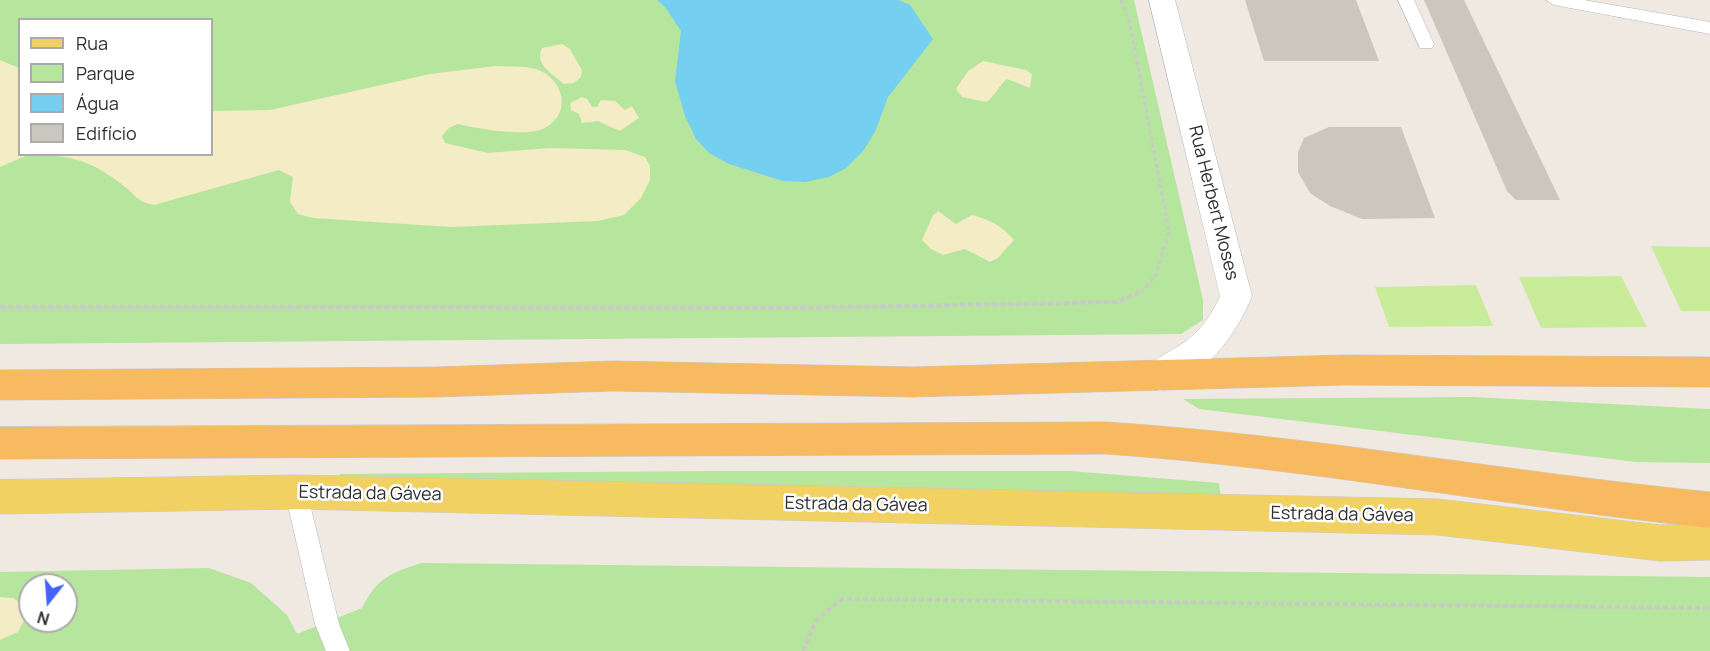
<!DOCTYPE html>
<meta charset="utf-8">
<style>
body{margin:0}
#map{position:relative;width:1710px;height:651px;overflow:hidden;background:#efe9e1;font-family:Manrope,sans-serif}
canvas{display:block}
.legend{position:absolute;left:18px;top:18px;width:195px;height:138px;box-sizing:border-box;background:#fff;border:2px solid #ababab;margin:0;padding:8px 10px;list-style:none;font-size:18px;color:#2e2e2e}
.legend li{display:flex;align-items:center;gap:12px;height:30px}
.legend b{width:30px;border:2px solid #ababab}
.north{position:absolute;left:18px;top:573px;width:60px;height:60px;box-sizing:border-box;background:#fff;border:2px solid #ababab;border-radius:50%;rotate:197deg;font-size:16px;font-weight:700;line-height:24px;text-align:center;color:#2e2e2e}
.north::after{content:'';display:block;margin:auto;width:21px;height:27px;background:#4264fb;clip-path:polygon(50% 0,100% 100%,50% 72%,0 100%)}
</style>
<div id="map">
<canvas width="1710" height="651"></canvas>
<ul class="legend">
<li><b style="height:8px;background:#f2d163"></b>Rua</li>
<li><b style="height:16px;background:#b6e59e"></b>Parque</li>
<li><b style="height:16px;background:#75cff0"></b>Água</li>
<li><b style="height:16px;background:#cbc7bf"></b>Edifício</li>
</ul>
<div class="north">N</div>
</div>
<script>
const ctx = document.querySelector('canvas').getContext('2d');
ctx.lineJoin = 'round';
function paint(path, color) { ctx.fillStyle = color; ctx.fill(path, 'evenodd'); }
function stroke(path, color, width, dash) { ctx.strokeStyle = color; ctx.lineWidth = width; ctx.lineCap = dash ? 'butt' : 'round'; ctx.setLineDash(dash || []); ctx.stroke(path); }
function drawText(font, color, halo, rows, align = 'center') {
  ctx.font = font + ' Manrope,sans-serif'; ctx.lineWidth = 5; ctx.setLineDash([]); ctx.textBaseline = 'middle'; ctx.strokeStyle = halo; ctx.fillStyle = color; for (const [text, x, y, turn = 0] of rows) {
    ctx.save(); ctx.translate(x, y); ctx.rotate((+turn || 0) * Math.PI / 180); ctx.textAlign = isNaN(turn) ? turn : align; if (halo) ctx.strokeText(text, 0, 0); ctx.fillText(text, 0, 0); ctx.restore();
  }
}
paint(new Path2D(`
 M0,0H1134L1203,300V320L1181,334L0,344ZM20,20H212V154H20Z
 M1471,397L1710,409V463L1636,462L1199,409L1183,399Z
 M713,471H1070L1219,483L1221,500L336,485L340,474Z
 M422,563L1710,577V651H0V572L209,568L251,583L287,615L297,634L362,608C377,578 390,573 422,563ZM30,585H66V621H30Z`), '#b6e59e');
paint(new Path2D(`
 M562,44L570,49L582,70L581,77L574,83L564,84C553,74 534,65 542,48Z
 M0,60L19,68L20,154L28,155L0,167Z
 M983,61L1026,70L1032,74L1030,88L1007,79C998,86 995,97 986,102L962,97L956,89L968,71Z
 M495,66C509,67 528,65 541,71C570,86 569,123 536,131C515,135 479,129 458,124L449,128L442,136L445,143L488,153L549,148L625,150L645,157L650,166V180L641,198L624,215L598,221L451,227L313,218L298,214L290,202L293,177L279,170L154,205C135,201 137,196 124,186C94,163 76,156 39,155L212,154V111L270,110L430,74Z
 M582,97L587,99L592,107H597L601,100L615,101L625,110L632,106L639,118L620,131L598,121L582,123L579,114L571,110L570,103Z
 M938,211L956,224L972,215C989,219 1002,226 1014,240L998,258L990,262L965,249L943,255L931,249L922,240L933,215Z
 M0,597L13,598L25,606L27,614L18,632L0,640Z`), '#f3ecc5');
paint(new Path2D(`
 M1651,246L1710,247V311H1681Z
 M1621,276L1647,327L1541,328L1519,277Z
 M1476,285L1493,326L1389,327L1375,287Z`), '#c9ec9a');
paint(new Path2D(`
 M657,0H899L910,5L933,39L888,97L875,132L863,151L846,168L829,177L805,182L783,181L729,164L709,153L696,139L685,116L675,81L681,31L665,7Z`), '#75cff0');
paint(new Path2D(`
 M1245,0H1356L1379,61H1264Z
 M1424,0H1464L1560,200H1516L1507,191Z
 M1329,127H1401L1435,218L1362,219L1330,206L1310,193L1298,172V152L1304,138Z`), '#cbc7bf');
const service = new Path2D(`
 M1398,0H1414L1434,44L1432,48H1420Z
 M1546,0H1584L1710,22V34L1554,5Z
 M296,482L304,485L307,492L339,624L350,651H326L315,624L285,492L288,485Z`);
const minor = new Path2D(`
 M1149,0H1175L1252,296C1234,340 1206,374 1160,391L1148,387L1143,376C1151,358 1171,352 1186,341C1202,329 1212,314 1220,296Z`);
const primary = new Path2D(`
 M296,475L1438,499L1660,525L1710,524V560L1660,561L1438,535L296,509L0,514V480Z`);
const trunk = new Path2D(`
 M1344,355L1710,357V387L1344,385L913,397L613,391L436,397L0,400V370L436,367L613,361L913,367Z
 M1106,422C1309,435 1508,472 1710,492V528C1508,507 1309,468 1106,454L0,459V427Z`);
stroke(service, '#b4b7c1', 1);
stroke(minor, '#b4b7c1', 1);
stroke(primary, '#c9c9c9', 1);
stroke(trunk, '#c9c9c9', 1);
stroke(new Path2D(`
 M1121,0L1129,20L1169,231L1156,275L1143,291L1137,293`), '#c9c9c9', 3, [4, 3]);
stroke(new Path2D(`
 M0,307L798,308L1116,302L1141,292
 M803,651L816,620L842,599L1710,608`), '#c9c9c9', 4, [5, 3]);
paint(service, '#fff');
paint(minor, '#fff');
paint(primary, '#f2d163');
paint(trunk, '#f8ba60');
drawText('18px', '#2e2e2e', '#fff', [
 ["Rua Herbert Moses",1213,203,76],
 ["Estrada da Gávea",370,494,1],
 ["Estrada da Gávea",856,505,1],
 ["Estrada da Gávea",1342,515,1]
]);
</script>
